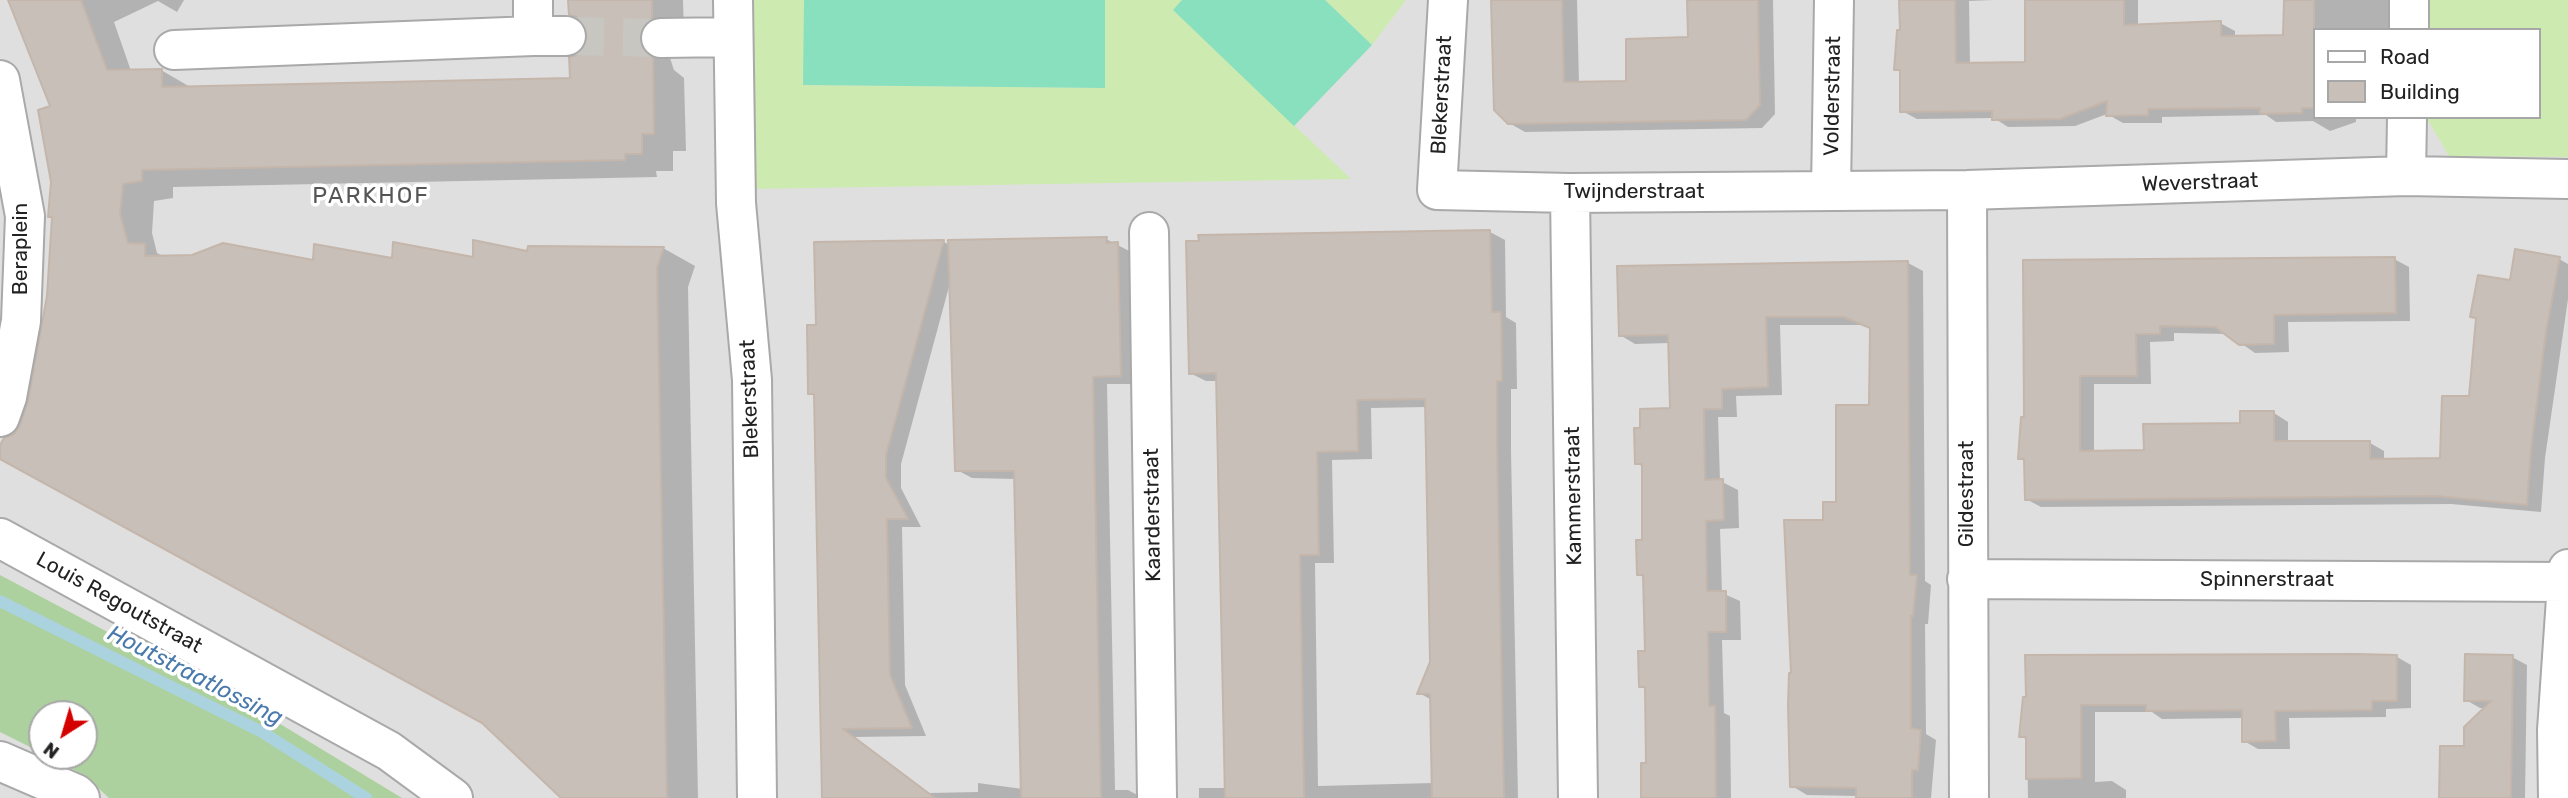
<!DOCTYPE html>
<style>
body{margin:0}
#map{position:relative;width:2568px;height:798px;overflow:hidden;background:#f2efe9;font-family:Rubik,sans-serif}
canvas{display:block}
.legend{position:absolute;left:2313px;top:28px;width:228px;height:91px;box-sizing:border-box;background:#fff;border:2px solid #a7a7a7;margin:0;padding:9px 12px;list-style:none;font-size:21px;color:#222}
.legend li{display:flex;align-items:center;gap:14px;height:35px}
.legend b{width:35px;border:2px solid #a7a7a7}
.north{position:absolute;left:28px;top:700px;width:70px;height:70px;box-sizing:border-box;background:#fff;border:2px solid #a7a7a7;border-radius:50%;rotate:217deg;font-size:19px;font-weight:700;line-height:28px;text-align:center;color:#222}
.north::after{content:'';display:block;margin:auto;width:24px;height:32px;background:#d40000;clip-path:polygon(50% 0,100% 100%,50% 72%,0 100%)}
</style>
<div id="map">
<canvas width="2568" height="798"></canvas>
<ul class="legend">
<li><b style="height:9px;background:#fff"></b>Road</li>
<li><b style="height:19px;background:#c7bfb8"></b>Building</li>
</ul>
<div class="north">N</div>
</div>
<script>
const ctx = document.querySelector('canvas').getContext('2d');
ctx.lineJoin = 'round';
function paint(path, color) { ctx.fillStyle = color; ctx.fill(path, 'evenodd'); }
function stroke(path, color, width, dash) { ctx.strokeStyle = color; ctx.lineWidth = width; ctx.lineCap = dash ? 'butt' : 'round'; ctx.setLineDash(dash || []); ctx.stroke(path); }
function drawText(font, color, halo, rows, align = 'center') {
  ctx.font = font + ' Rubik,sans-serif'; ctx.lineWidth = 7; ctx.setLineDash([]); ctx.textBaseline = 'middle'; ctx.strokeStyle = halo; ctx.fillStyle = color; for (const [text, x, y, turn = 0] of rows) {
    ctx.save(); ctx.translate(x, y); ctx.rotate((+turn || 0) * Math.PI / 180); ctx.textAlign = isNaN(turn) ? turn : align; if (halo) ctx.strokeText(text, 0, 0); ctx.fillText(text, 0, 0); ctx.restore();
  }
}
paint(new Path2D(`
 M0,0H2568V798H0ZM2314,30H2538V117H2314ZM42,714H84V756H42Z`), '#e0dfdf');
paint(new Path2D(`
 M750,0H804V85L1104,88L1105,0H1182L1173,10L1351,179L753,189Z
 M1325,0H1406L1372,45Z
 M2420,0H2568V157L2449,156L2426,117H2538V30H2420Z`), '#cdebb0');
paint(new Path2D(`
 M0,575L272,719L402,798H109L85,776L48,756H84V714H42V753L0,732Z`), '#add19e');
paint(new Path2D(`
 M804,0H1105V88L803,85Z
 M1182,0H1325L1372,45L1294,126L1173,10Z`), '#88e0be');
paint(new Path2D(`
 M13,0H184L177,12L158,1L114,22L131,71L161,70L192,88L572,79L578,56L586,48L590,35L584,22L570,14V0H683L684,37L674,45L670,58L674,70L684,78L686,151H673V171H656L657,177L173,187V198L154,201L152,233L157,253L164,257L315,262L475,259L529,253L663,248L695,266L688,287L698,798H563L486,724L0,457V449L22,426L29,405L51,276L54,218L50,216L53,182V108Z
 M1493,0H1577L1579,84L1628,83L1689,39L1688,0H1773L1775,114L1762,128L1525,132L1509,123Z
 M1901,0H1993L1969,1L1970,65L2027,63V0H2138V26L2220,23L2235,31V37H2285L2286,0H2396L2397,30H2314V117H2356V122L2330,131L2313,121L2276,122L2266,115L2162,117V123H2123L2107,114L2075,126L2008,127L1994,118L1917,119L1902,111V73L1895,69L1902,32Z
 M1490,232L1505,240L1506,317L1516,323L1517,389H1511V451L1518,798H1199V788H1227L1218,381H1206L1190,373ZM1427,407L1432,663L1419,693L1432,700L1433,783L1318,786L1315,563H1334L1332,460L1372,459L1371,408Z
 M1106,239L1133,253L1135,384H1107L1115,790H1128L1143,798H824L815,397L810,393L818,327L816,244L944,242L949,245ZM950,283L957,470L972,478L1016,479L1023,789L978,783V792L929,793L855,737L926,736L905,685L902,527H921L901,488V464Z
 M2394,259L2409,267L2410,321L2288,322L2289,352L2255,353L2228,334L2174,333V341L2150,342L2151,384H2094V452H2145L2242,425L2274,413L2288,422V443H2370L2384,451V461L2442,460L2471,398L2478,320L2472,317L2511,283L2559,259L2568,264V299L2545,458L2541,512L2451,504L2041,507L2026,499V462L2020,458L2026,419L2025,262Z
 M1908,263L1923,271L1925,581L1931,585L1928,624H1925L1926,734L1936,740L1931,798H1858V796L1807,795L1792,786L1825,522L1838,504L1871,407L1872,329L1861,325H1780L1782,395L1736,396L1737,417H1718L1720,481L1738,490L1739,528L1720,529L1722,593L1740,601L1741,640H1722L1724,713L1730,716L1731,798H1644L1648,765L1647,690L1640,686L1647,653L1645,578L1639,574L1644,541L1643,467L1637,463L1642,430L1672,410L1670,343L1635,344L1620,335Z
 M2397,657L2411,665V708L2386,709V717L2289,718L2290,749H2258L2244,741V718L2162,719L2152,712H2095V782L2112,781L2126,790V798H2028L2027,740L2021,736L2024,699Z
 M2512,657L2527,665L2525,798H2441L2486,708H2480L2466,700Z`), '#0003');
stroke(new Path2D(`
 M0,601L262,732L366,798`), '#aad3df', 12);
const building = new Path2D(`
 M8,0H81L107,70L162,69V87L570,78L569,57L577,55L585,47L588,35L585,25L577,17L569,15L568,0H652V18L642,27L639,39L643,50L653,58L654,134H642V154H625V160L142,170V181L123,184L120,214L128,243L145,244V256L192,255L223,243L313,260L314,244L392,258L393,242L473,257V240L527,251L528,246L664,247L657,268L667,798H561L482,723L0,459V445L4,438L14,434L20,425L28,401L47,296L52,217H48L51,182L38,110L50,106Z
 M1491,0H1562L1564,82L1626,81V39L1688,37L1687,0H1758L1760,105L1746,120L1508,124L1494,110Z
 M1899,0H1955L1956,63L2025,62V0H2124V25L2221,21V36L2283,35L2284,0H2314V108H2302V113L2260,114V108L2148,109V115L2106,116L2107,101L2060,119L1992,120V111L1900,112V70H1894L1897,30H1900Z
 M1490,230L1492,312H1501L1502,381H1497V442L1504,798H1432L1430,694H1417L1430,662L1425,399L1357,400L1358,451L1317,452L1319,555H1300L1304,798H1225L1216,373L1189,374L1186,241H1199L1198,235Z
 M1107,237L1106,243L1118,242L1121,376L1093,377L1101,798H1021L1014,471H955L948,240Z
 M944,240L886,455V478L908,519H887L890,675L912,728L843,729L935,798H822L814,394H808L807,325H816L814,242Z
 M2515,249L2560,257L2546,332L2531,449L2527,505L2436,496L2025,500L2024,459H2018L2021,417H2024L2023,260L2395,257L2396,313L2274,315V344L2239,345L2215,327L2160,326V334H2136L2137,376H2080V451L2144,450L2143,424L2240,423V411H2274V441H2370V459L2440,458L2442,396H2469L2476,318L2470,317L2478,275L2510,280Z
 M1908,261L1910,575H1917L1913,616H1911V728L1921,730L1918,770H1912V798H1856V788L1790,787L1788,705L1789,673H1791L1784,520H1823V502H1836V405H1869L1870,328L1844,317H1766L1768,387L1722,389V409H1704L1705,480L1723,479L1724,520L1706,521L1707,591H1726V632H1708L1709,706H1715L1716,798H1641V763H1646L1645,687H1639L1638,651H1645L1643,575H1637L1636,540H1642V464H1635L1634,428H1640V409L1670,408L1668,335L1619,336L1617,266Z
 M2357,654L2397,655V701H2372V710L2275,711L2276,741L2242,742V710L2146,711V705H2081V778L2026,779V737H2019L2023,697H2026L2025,655Z
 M2465,654L2513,655L2511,798H2439L2440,746H2464V727L2491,701H2464Z`);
paint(building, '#c7bfb8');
stroke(building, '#c4b6ab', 2);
stroke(new Path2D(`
 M566,36L661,38`), '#c8c6c1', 38, [38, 19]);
const minor = new Path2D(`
 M733,0L736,203L752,380L757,798
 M1448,0L1437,190L1570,193L1967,190L2406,176L2568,179
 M2409,30V0
 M533,36H566
 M661,38L733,37
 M174,50L533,36V0
 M0,80L25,216L21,321L7,397L0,417
 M2406,176L2407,117
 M1967,190L1969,798
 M1831,191L1834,0
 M1570,193L1578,798
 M1149,232L1157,798
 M0,538L389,751L453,798
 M1967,579L2567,582
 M0,761L76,794L80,798
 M2558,798L2557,730L2568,569`);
stroke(minor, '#a9a9a9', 42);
stroke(minor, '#fff', 38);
drawText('21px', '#222', '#fff', [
 ["Blekerstraat",1442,95,-87],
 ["Volderstraat",1833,96,-89],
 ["Weverstraat",2200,183,-2],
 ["Twijnderstraat",1634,192],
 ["Beraplein",21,249,-90],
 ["Blekerstraat",750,399,-92],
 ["Gildestraat",1967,494,-90],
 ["Kammerstraat",1574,496,-91],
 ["Kaarderstraat",1153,515,-91],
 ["Spinnerstraat",2267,580],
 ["Louis Regoutstraat",119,603,29]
]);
ctx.letterSpacing = '2px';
drawText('23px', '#555', '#fff', [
 ["PARKHOF",371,196]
]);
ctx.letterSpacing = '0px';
drawText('italic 23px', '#4a7aab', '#fff', [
 ["Houtstraatlossing",195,676,27]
]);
</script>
